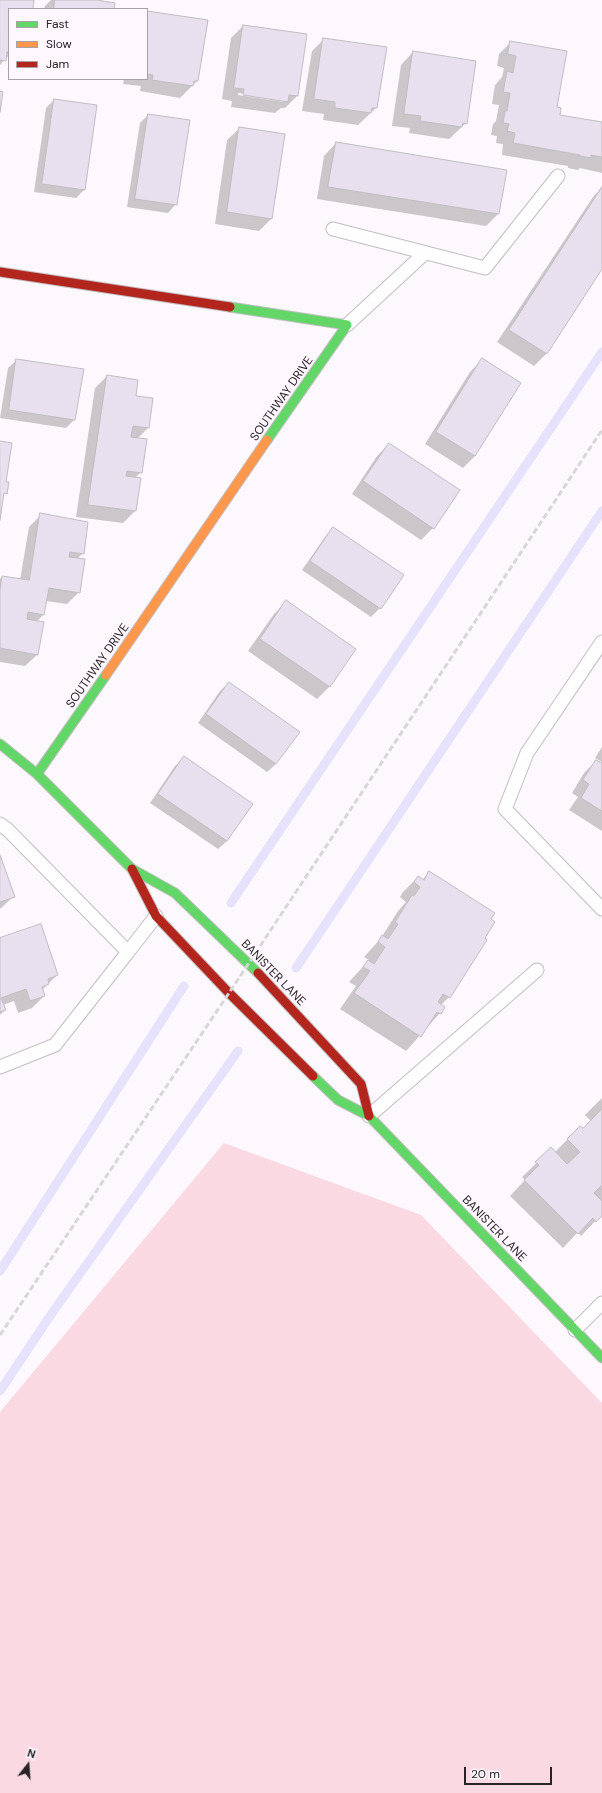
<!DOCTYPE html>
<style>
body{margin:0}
#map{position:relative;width:602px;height:1793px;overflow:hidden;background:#fdf8fd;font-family:"DM Sans",sans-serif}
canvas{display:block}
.legend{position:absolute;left:8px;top:8px;width:140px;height:72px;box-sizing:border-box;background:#fef7fe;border:1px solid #a8a2a8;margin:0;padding:5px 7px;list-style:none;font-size:12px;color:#272327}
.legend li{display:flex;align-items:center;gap:8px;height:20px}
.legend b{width:20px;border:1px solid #a8a2a8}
.north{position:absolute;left:8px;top:1745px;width:40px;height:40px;-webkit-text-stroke:3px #fef7fe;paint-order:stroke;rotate:17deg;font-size:11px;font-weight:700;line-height:16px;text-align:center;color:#272327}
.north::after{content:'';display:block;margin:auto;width:14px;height:18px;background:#272327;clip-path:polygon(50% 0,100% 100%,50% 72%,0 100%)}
.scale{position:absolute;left:464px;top:1767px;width:88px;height:18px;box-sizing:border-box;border:2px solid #272327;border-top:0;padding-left:5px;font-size:12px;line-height:14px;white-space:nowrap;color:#272327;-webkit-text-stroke:3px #fef7fe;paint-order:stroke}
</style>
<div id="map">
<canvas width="602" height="1793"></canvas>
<ul class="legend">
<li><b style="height:5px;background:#63d668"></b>Fast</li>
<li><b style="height:5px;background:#ff974d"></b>Slow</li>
<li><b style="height:5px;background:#b3261e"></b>Jam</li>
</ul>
<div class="north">N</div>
<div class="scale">20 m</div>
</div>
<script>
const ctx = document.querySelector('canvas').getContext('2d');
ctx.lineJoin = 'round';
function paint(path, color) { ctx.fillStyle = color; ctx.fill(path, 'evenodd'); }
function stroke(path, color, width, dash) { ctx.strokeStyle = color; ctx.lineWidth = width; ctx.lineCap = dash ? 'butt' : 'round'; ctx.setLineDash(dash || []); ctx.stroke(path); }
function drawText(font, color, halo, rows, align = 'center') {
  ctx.font = font + ' "DM Sans",sans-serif'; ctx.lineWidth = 4; ctx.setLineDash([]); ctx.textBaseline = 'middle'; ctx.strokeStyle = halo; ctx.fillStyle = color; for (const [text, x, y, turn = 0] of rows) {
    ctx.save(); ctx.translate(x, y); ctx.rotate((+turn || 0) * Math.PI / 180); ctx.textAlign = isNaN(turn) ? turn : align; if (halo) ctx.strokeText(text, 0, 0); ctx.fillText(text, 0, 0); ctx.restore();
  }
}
paint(new Path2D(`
 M224,1143L421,1215L602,1403V1793H0V1412Z`), '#fad9e3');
paint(new Path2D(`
 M0,0H33L32,9H9V55L0,65Z
 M51,0H91L113,9H44L45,6Z
 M147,12L197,81L180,98L140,91L141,86L123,84L124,79H147Z
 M243,26L306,35L297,96L285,108H281L275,113L231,107L232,101L222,99L231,38ZM238,93L286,100L284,102L238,95Z
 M324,39L386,48L376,108L358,125L323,120L324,114L302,111L312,51Z
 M511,42L556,108L559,116L602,123V173L580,168L578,170L568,168V166L502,155L503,144L496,143L497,136L491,135L493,124L496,121L499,105L492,104L495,85L502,77L504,68L497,66L499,54Z
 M413,52L466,123L449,139L409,133L410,128L392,126L401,65Z
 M54,100L84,190L76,198L34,192L46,108Z
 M148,115L176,204L168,213L127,207L140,123Z
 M240,128L271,219L259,231L215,224L227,140Z
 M336,143L498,214L486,226L317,199L324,156Z
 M602,187V267L546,354L534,366L497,342L593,197Z
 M17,360L74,420L66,428L0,418L8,368Z
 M482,360L475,456L463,468L425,444L470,372Z
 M107,376L135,397L152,399L148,428L137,439L141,472L135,478L140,479L135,511L123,523L76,517L95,388Z
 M389,444L433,528L421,540L352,494L377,456Z
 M41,515L83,553L77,559L79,592L67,604L46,601L43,615L36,622L38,654L25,666L0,662V579L2,577L20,580L29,527Z
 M333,528L380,608L371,617L302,570L325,537Z
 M286,602L355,649L329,687L317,699L248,651L274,614Z
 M229,683L276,764L267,772L198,723L220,691Z
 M602,747V762L595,758Z
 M184,758L227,841L218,849L150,803L175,766Z
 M596,761L601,764L602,762V831L569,810L578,797L572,793L584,773Z
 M0,858L13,897L0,909Z
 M429,873L449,997L441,1005L440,1013L406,1051L340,1009L356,986L349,982L369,960L364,957L381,938L398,911L406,902L400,897L403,892L418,877L422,880Z
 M0,939L57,975L42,990L44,996L32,1008L18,1013L14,1001L3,1005L5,1010L0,1015Z
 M602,1098V1214L581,1236L578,1232L563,1248L510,1196L525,1180L522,1177L551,1149L554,1153L580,1127L583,1130L591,1121L585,1115Z`), '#0003');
stroke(new Path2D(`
 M231,903L602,352
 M296,968L602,511
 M0,1271L184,986
 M0,1391L50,1316L238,1051`), '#e6e2fc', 9);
const building = new Path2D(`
 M0,0H34L33,9H9V52H7L6,61L0,60Z
 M55,0H97L115,3L114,9H54Z
 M147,11L208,20L198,81H194L193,86L152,80L153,75L147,74Z
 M243,25L307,34L298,96L289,95L288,102L243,95L244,89L234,88Z
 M323,38L387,47L377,108H372L371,113L335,108V102L314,99Z
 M510,41L567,51L557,107L561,108L560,115L602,122V157L591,155V158L580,156V155L513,143L515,133L507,131L509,124L503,123L505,111H507L510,93L503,92L507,71L513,73L516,56L508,54Z
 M413,51L476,61L467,124L463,123L462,127L420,121L421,116L404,114Z
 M0,91L3,92L0,112Z
 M54,99L97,105L85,190L42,184Z
 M148,114L190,120L177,205L135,199Z
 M239,127L285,134L272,219L227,212Z
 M336,142L507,170L499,214L328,187Z
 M602,187V269L547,354L509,330Z
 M482,358L521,383L475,456L436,432Z
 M16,359L84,369L75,420L9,410Z
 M107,375L138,380L136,396L153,398L149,428L133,426L131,437L147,439L142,473L127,471L126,476L141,478L136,511L88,505Z
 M0,441L12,443L6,482H9L7,494L4,493L0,520Z
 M389,443L460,490L434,529L363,481Z
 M40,513L88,522L84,554L70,552L69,557L85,559L80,593L49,588L44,615L28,612L27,619L44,622L38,655L0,648V589L2,576L29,580Z
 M333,527L404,575L381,609L310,561Z
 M286,600L356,649L330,687L260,639Z
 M229,682L300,732L276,764L206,714Z
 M184,756L253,804L227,841L158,794Z
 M596,760L602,763V811L581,798L589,784L583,780Z
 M0,855L15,897L0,902Z
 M429,871L495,913L491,919L495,922L485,938L487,940L450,998L443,994L438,1002L445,1007L441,1014L437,1012L421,1037L354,993L370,971L363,967L368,960L374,964L385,947L378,942L382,935L388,939L398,924L395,922L412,895L414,896L420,887L414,882L418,876L424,880Z
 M41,924L58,975L48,979L49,984L42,987L45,996L30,1001L26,989L1,998L6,1010L0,1012V938Z
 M602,1109V1185L594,1193L602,1201V1216L596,1222L593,1218L578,1234L524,1180L539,1165L535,1162L551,1147L567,1164L580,1152L567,1139L580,1126L583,1128Z`);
paint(building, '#e9e0ef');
stroke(building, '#c0bdc1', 1);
const lane = new Path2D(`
 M333,229L485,268L558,176
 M347,325L425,253
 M602,642L527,753L505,809L602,909
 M0,824L8,830L128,952L55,1045L0,1067
 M128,952L156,916
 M369,1116L537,970
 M575,1330L602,1303`);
const fast = new Path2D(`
 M230,307L347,325L267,440
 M0,744L37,774L132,869L175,893L258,973
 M37,774L106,675
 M313,1076L338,1100L369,1116L602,1358`);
const slow = new Path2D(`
 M106,675L267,440`);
const jam = new Path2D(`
 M0,272L230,307
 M132,869L156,916L229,993L313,1076
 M258,973L361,1084L369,1116`);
stroke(lane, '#c1bec1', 15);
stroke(fast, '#c1bec1', 11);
stroke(slow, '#c1bec1', 11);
stroke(jam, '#c1bec1', 11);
stroke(lane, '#fffeff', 13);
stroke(fast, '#63d668', 9);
stroke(slow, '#ff974d', 9);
stroke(jam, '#b3261e', 9);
stroke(new Path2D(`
 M0,1335L229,993L602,430`), '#d8d7d8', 3, [6, 3]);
drawText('12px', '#272327', '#fef7fe', [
 ["SOUTHWAY DRIVE",282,399,-55],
 ["SOUTHWAY DRIVE",98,666,-55],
 ["BANISTER LANE",273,973,46],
 ["BANISTER LANE",494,1229,46]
]);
</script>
